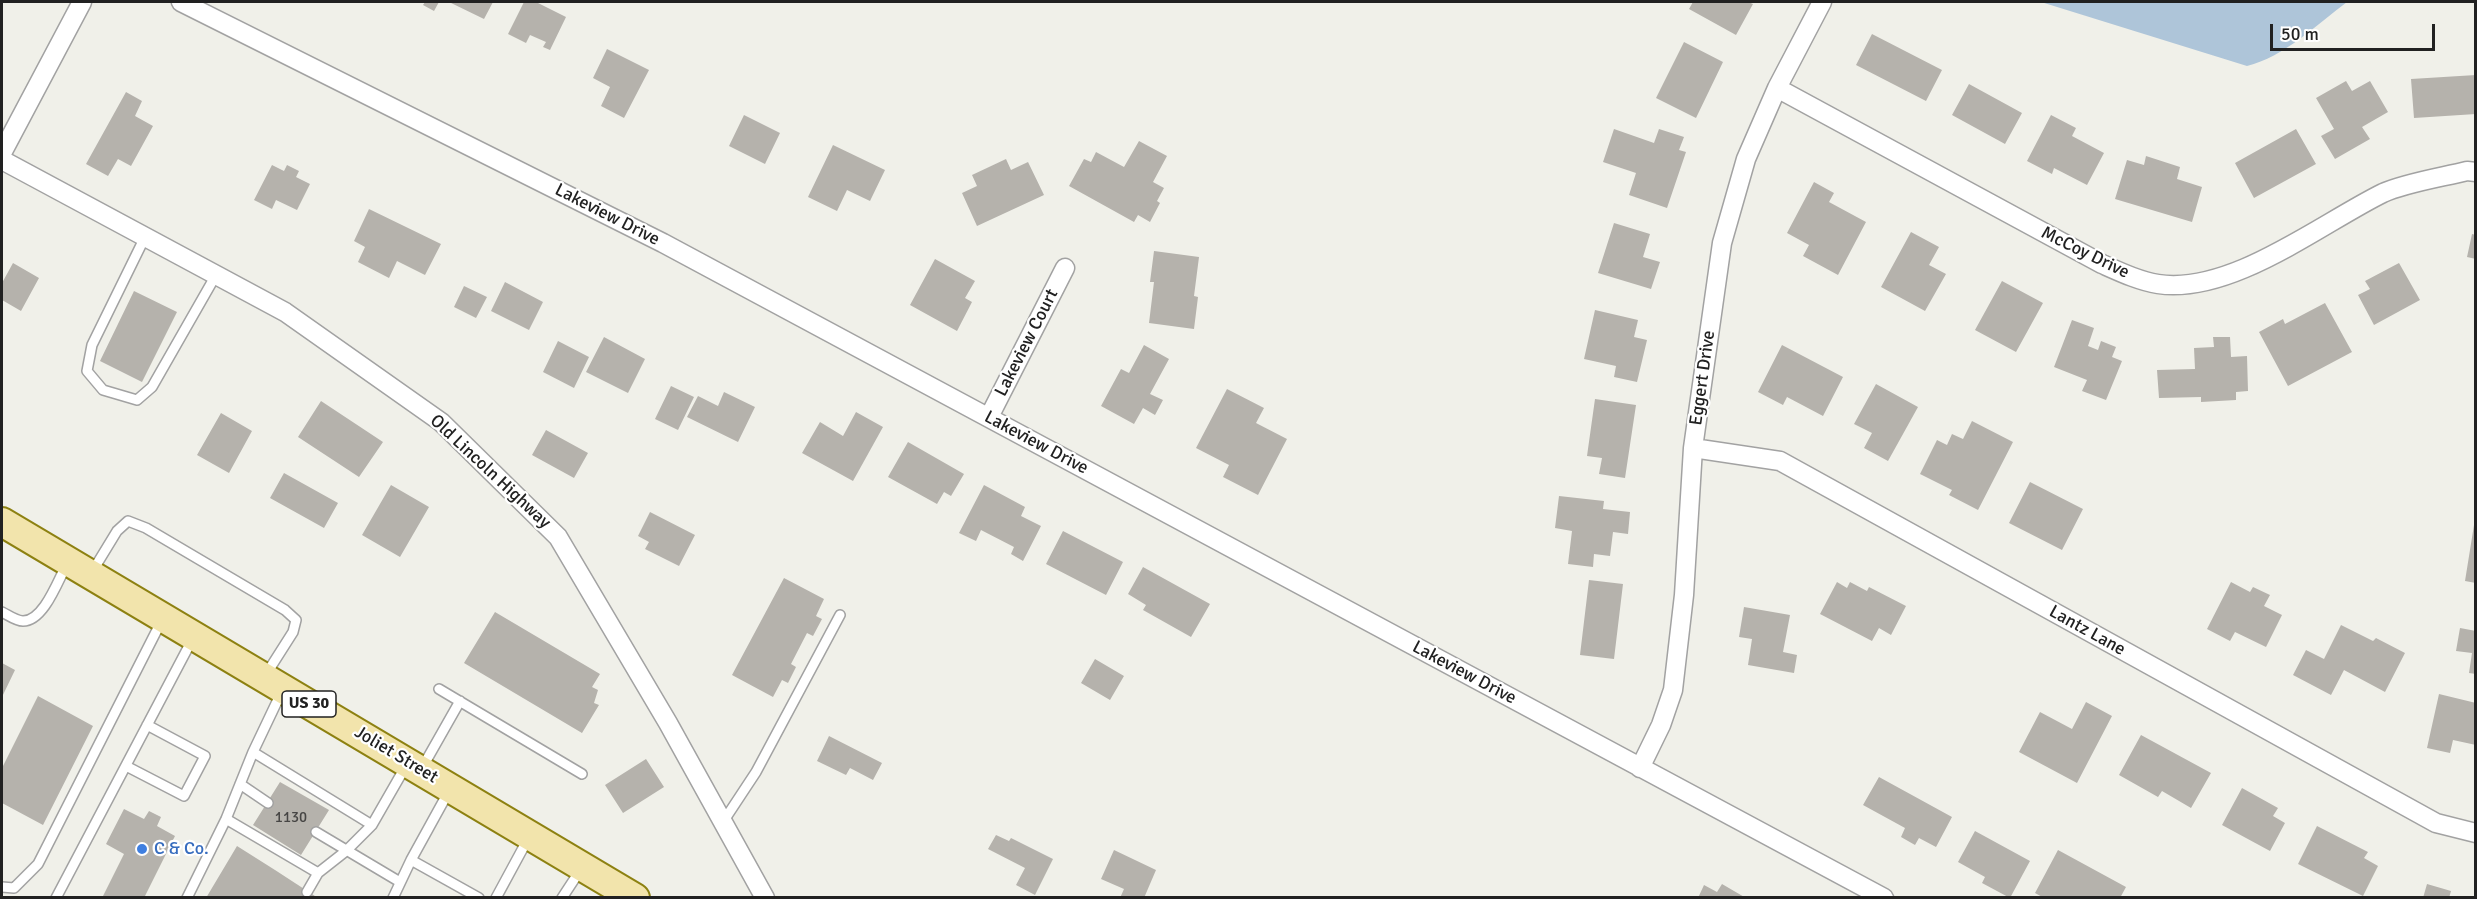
<!DOCTYPE html>
<style>
body{margin:0}
#map{position:relative;width:2477px;height:899px;overflow:hidden;background:#f0f0e9;font-family:Signika,sans-serif}
canvas{display:block}
.frame{position:absolute;inset:0;border:3px solid #212121;pointer-events:none}
.scale{position:absolute;left:2270px;top:24px;width:165px;height:27px;box-sizing:border-box;border:3px solid #212121;border-top:0;padding-left:8px;font-size:18px;line-height:21px;white-space:nowrap;color:#212121;-webkit-text-stroke:4px #fff;paint-order:stroke}
</style>
<div id="map">
<canvas width="2477" height="899"></canvas>
<div class="frame"></div>
<div class="scale">50 m</div>
</div>
<script>
const ctx = document.querySelector('canvas').getContext('2d');
ctx.lineJoin = 'round';
function paint(path, color) { ctx.fillStyle = color; ctx.fill(path, 'evenodd'); }
function stroke(path, color, width, dash) { ctx.strokeStyle = color; ctx.lineWidth = width; ctx.lineCap = dash ? 'butt' : 'round'; ctx.setLineDash(dash || []); ctx.stroke(path); }
function drawText(font, color, halo, rows, align = 'center') {
  ctx.font = font + ' Signika,sans-serif'; ctx.lineWidth = 4.5; ctx.setLineDash([]); ctx.textBaseline = 'middle'; ctx.strokeStyle = halo; ctx.fillStyle = color; for (const [text, x, y, turn = 0] of rows) {
    ctx.save(); ctx.translate(x, y); ctx.rotate((+turn || 0) * Math.PI / 180); ctx.textAlign = isNaN(turn) ? turn : align; if (halo) ctx.strokeText(text, 0, 0); ctx.fillText(text, 0, 0); ctx.restore();
  }
}
paint(new Path2D(`
 M2041,2H2347C2316,25 2284,57 2247,66Z`), '#aec5d9');
paint(new Path2D(`
 M425,2H439L434,11L423,5Z
 M449,2H493L484,19Z
 M524,2H536L566,17L550,50L543,47L546,42L530,35L526,43L508,34Z
 M1693,2H1748L1753,4L1736,35L1689,9Z
 M1872,34L1942,70L1926,101L1856,65Z
 M1684,42L1723,62L1696,118L1656,98Z
 M607,49L649,70L624,118L601,106L610,87L593,78Z
 M2476,75V114L2414,118L2411,79Z
 M2346,81L2352,91L2370,81L2388,112L2362,127L2370,139L2335,159L2321,136L2334,129L2316,98Z
 M1969,84L2022,113L2005,144L1952,115Z
 M126,92L142,101L135,116L153,126L131,166L118,159L108,176L86,164Z
 M744,115L780,133L765,164L729,146Z
 M2051,115L2076,128L2072,136L2104,153L2087,185L2054,168L2052,174L2027,161Z
 M1614,129L1654,143L1659,129L1684,137L1679,150L1686,152L1667,208L1629,195L1636,173L1603,162Z
 M2296,129L2316,164L2254,198L2235,163Z
 M1139,141L1167,156L1153,182L1164,188L1157,201L1160,203L1150,222L1138,215L1134,222L1069,186L1084,159L1091,162L1096,152L1124,167Z
 M833,145L885,170L870,201L847,190L837,211L808,197Z
 M2146,156L2180,167L2177,179L2202,187L2192,222L2115,199L2127,160L2144,165Z
 M1006,159L1011,170L1028,162L1044,195L977,226L962,193L977,186L972,175Z
 M272,165L284,171L287,165L299,171L296,177L310,184L297,210L276,200L272,209L254,200Z
 M1814,182L1834,193L1829,202L1866,222L1838,275L1803,256L1809,245L1787,233Z
 M369,209L441,244L425,275L397,261L389,278L358,262L365,247L354,241Z
 M1614,223L1650,234L1643,257L1660,262L1651,289L1598,273Z
 M1911,232L1939,247L1929,265L1946,274L1925,311L1881,287Z
 M2472,234L2476,235V259L2467,257Z
 M1154,251L1199,257L1194,296L1198,297L1194,329L1149,323L1154,282H1150Z
 M935,259L975,281L965,298L972,302L957,331L910,305Z
 M13,263L39,278L21,311L2,300V283Z
 M2399,263L2420,300L2374,325L2358,295L2370,289L2365,281Z
 M2002,281L2043,303L2016,352L1975,330Z
 M505,282L543,302L529,330L491,311Z
 M464,286L487,297L476,318L454,307Z
 M134,291L177,312L142,382L100,361Z
 M2325,303L2352,352L2288,386L2259,332L2283,319L2285,324Z
 M1595,310L1638,320L1634,337L1647,340L1637,382L1614,377L1616,366L1584,359Z
 M2072,320L2094,328L2088,346L2098,350L2101,341L2116,347L2112,357L2122,361L2106,400L2082,391L2087,380L2054,367Z
 M604,337L645,359L628,393L586,372Z
 M2213,337H2230L2231,357L2247,356L2248,391L2236,392V400L2201,402V397L2159,398L2157,370L2195,369L2194,348L2214,347Z
 M558,341L589,357L574,388L543,372Z
 M1144,345L1169,359L1150,394L1163,400L1155,415L1143,408L1134,424L1101,406L1121,369L1129,373Z
 M1782,345L1843,377L1823,416L1787,397L1783,405L1758,392Z
 M1876,384L1918,407L1888,461L1864,448L1872,433L1854,424Z
 M671,386L694,397L678,430L655,419Z
 M1227,389L1264,408L1256,423L1287,439L1258,495L1223,477L1229,465L1196,448Z
 M724,392L755,407L738,442L687,417L698,396L718,406Z
 M1595,399L1636,405L1625,478L1599,474L1602,458L1587,456Z
 M321,401L383,442L359,477L298,437Z
 M856,412L883,427L853,481L802,453L820,422L843,436Z
 M221,413L252,431L229,473L197,455Z
 M1972,421L2013,442L1978,510L1949,495L1952,490L1920,474L1937,440L1947,445L1952,434L1963,439Z
 M546,430L588,453L574,478L532,455Z
 M908,442L964,474L951,496L944,492L937,504L888,477Z
 M284,473L338,503L324,528L270,498Z
 M2030,482L2083,509L2062,550L2009,523Z
 M391,485L429,507L400,557L362,535Z
 M984,485L1025,507L1021,516L1041,526L1023,561L1011,554L1014,547L981,530L976,541L959,533Z
 M1559,496L1604,501L1603,509L1630,512L1628,534L1613,532L1610,556L1594,554L1593,567L1568,564L1572,531L1555,528Z
 M650,512L695,535L679,566L645,549L649,542L638,536Z
 M2474,525H2476V583L2465,581Z
 M1063,531L1123,562L1106,595L1046,564Z
 M1143,567L1210,604L1191,637L1143,610L1146,605L1128,594Z
 M784,578L824,599L816,616L822,619L813,636L807,633L791,664L796,667L788,683L782,680L773,697L732,675Z
 M1589,580L1623,584L1614,659L1580,655Z
 M1837,582L1847,588L1850,582L1867,591L1869,587L1906,606L1891,635L1879,628L1872,641L1820,614Z
 M2231,582L2250,592L2253,587L2270,595L2264,606L2282,615L2266,647L2235,632L2230,641L2207,629Z
 M1744,607L1790,615L1783,652L1797,655L1794,673L1748,665L1752,639L1739,637Z
 M495,612L600,674L592,687L598,690L594,703L599,705L582,733L464,663Z
 M2341,625L2373,641L2376,638L2405,653L2385,692L2344,670L2331,695L2293,675L2306,650L2324,659Z
 M2460,628L2476,631V674L2469,673L2472,653L2456,651Z
 M1095,659L1124,676L1110,700L1081,683Z
 M2,663L15,670L2,697Z
 M2439,694L2476,703V745L2453,740L2450,753L2427,748Z
 M38,696L93,726L43,825L2,803V768Z
 M2086,702L2112,716L2077,783L2019,752L2040,712L2072,729Z
 M2141,735L2211,773L2191,808L2162,791L2158,797L2119,775Z
 M829,736L882,763L873,780L850,768L846,775L817,761Z
 M646,759L664,787L623,813L605,785Z
 M1879,777L1952,817L1936,847L1919,838L1915,845L1901,837L1905,828L1863,805Z
 M280,782L329,810L301,855L253,825Z
 M2242,788L2278,808L2273,816L2285,823L2270,851L2222,825Z
 M124,809L144,819L149,811L161,817L157,826L175,836L144,898H102L124,854L106,844Z
 M2317,826L2368,852L2364,858L2378,866L2363,896L2298,864Z
 M1975,831L2030,861L2010,898L1982,883L1985,877L1958,862Z
 M996,835L1009,841L1011,838L1053,859L1035,895L1016,885L1025,868L988,849Z
 M237,846L275,870L318,898H206Z
 M1114,850L1156,870L1144,898H1120L1124,889L1101,879Z
 M2058,850L2126,887L2120,898H2044L2035,893Z
 M1722,884L1746,898H1698L1704,885L1717,892Z
 M2427,884L2451,891L2449,898H2423Z`), '#b5b2ac');
const service = new Path2D(`
 M145,237L92,345L87,371L103,390L137,400L152,387L216,275
 M92,572L117,531L128,521L146,528L285,610L296,620L293,632L265,676
 M2,612C8,615 16,621 23,621C44,621 58,580 67,564
 M439,689L582,774
 M282,691L253,752L372,825
 M126,766L184,796L205,756L147,725
 M422,768L460,701
 M240,784L268,803
 M449,791L411,860L479,898
 M226,819L318,873
 M723,822L756,772L840,615
 M316,832L400,882
 M2,887L14,888L38,864L161,622
 M307,892L318,873L346,851L372,825L407,764
 M56,898L192,640
 M187,898L226,819L253,752
 M393,898L411,860
 M496,898L529,837
 M562,898L581,869`);
const minor = new Path2D(`
 M181,2L663,243L1884,898
 M1777,88L2102,264C2120,272 2139,281 2158,284C2231,295 2320,224 2383,193C2405,183 2443,177 2467,171L2476,172
 M2,153L82,2
 M2,160L285,312L441,422L558,537L668,723L765,898
 M989,417L1065,268
 M1693,448L1780,461L2436,823L2476,833
 M1640,768L1661,725L1673,690L1684,595L1693,448L1722,243L1746,159L1777,88L1822,2`);
const primary = new Path2D(`
 M2,522L635,898`);
stroke(service, '#a2a2a2', 12);
stroke(minor, '#a2a2a2', 21);
stroke(primary, '#8d8111', 32);
stroke(service, '#fff', 9);
stroke(minor, '#fff', 18);
stroke(primary, '#f2e4ac', 28);
for (const [x, y, r, color] of [
 [142,849,6,"#3f7fe0"]
]) { const dot = new Path2D(); dot.arc(x, y, r, 0, 2 * Math.PI); ctx.fillStyle = color; ctx.fill(dot); stroke(dot, '#fff', 2); }
drawText('15px', '#464544', null, [
 ["1130",291,818]
]);
for (const [x, y, w] of [
 [309,704,54]
]) { const box = new Path2D(); box.roundRect(x - w / 2, y - 13, w, 26, 4.5); ctx.fillStyle = '#fff'; ctx.fill(box); stroke(box, '#212121', 1.5); }
drawText('bold 16px', '#212121', null, [
 ["US 30",309,704]
]);
drawText('18px', '#212121', '#fff', [
 ["Lakeview Drive",607,215,27],
 ["McCoy Drive",2085,253,26],
 ["Lakeview Court",1027,343,-63],
 ["Eggert Drive",1703,378,-82],
 ["Lakeview Drive",1036,443,28],
 ["Old Lincoln Highway",490,472,43],
 ["Lantz Lane",2087,631,29],
 ["Lakeview Drive",1464,673,28],
 ["Joliet Street",396,755,31]
]);
drawText('18px', '#366cbe', '#fff', [
 ["C & Co.",154,849]
], 'left');
</script>
